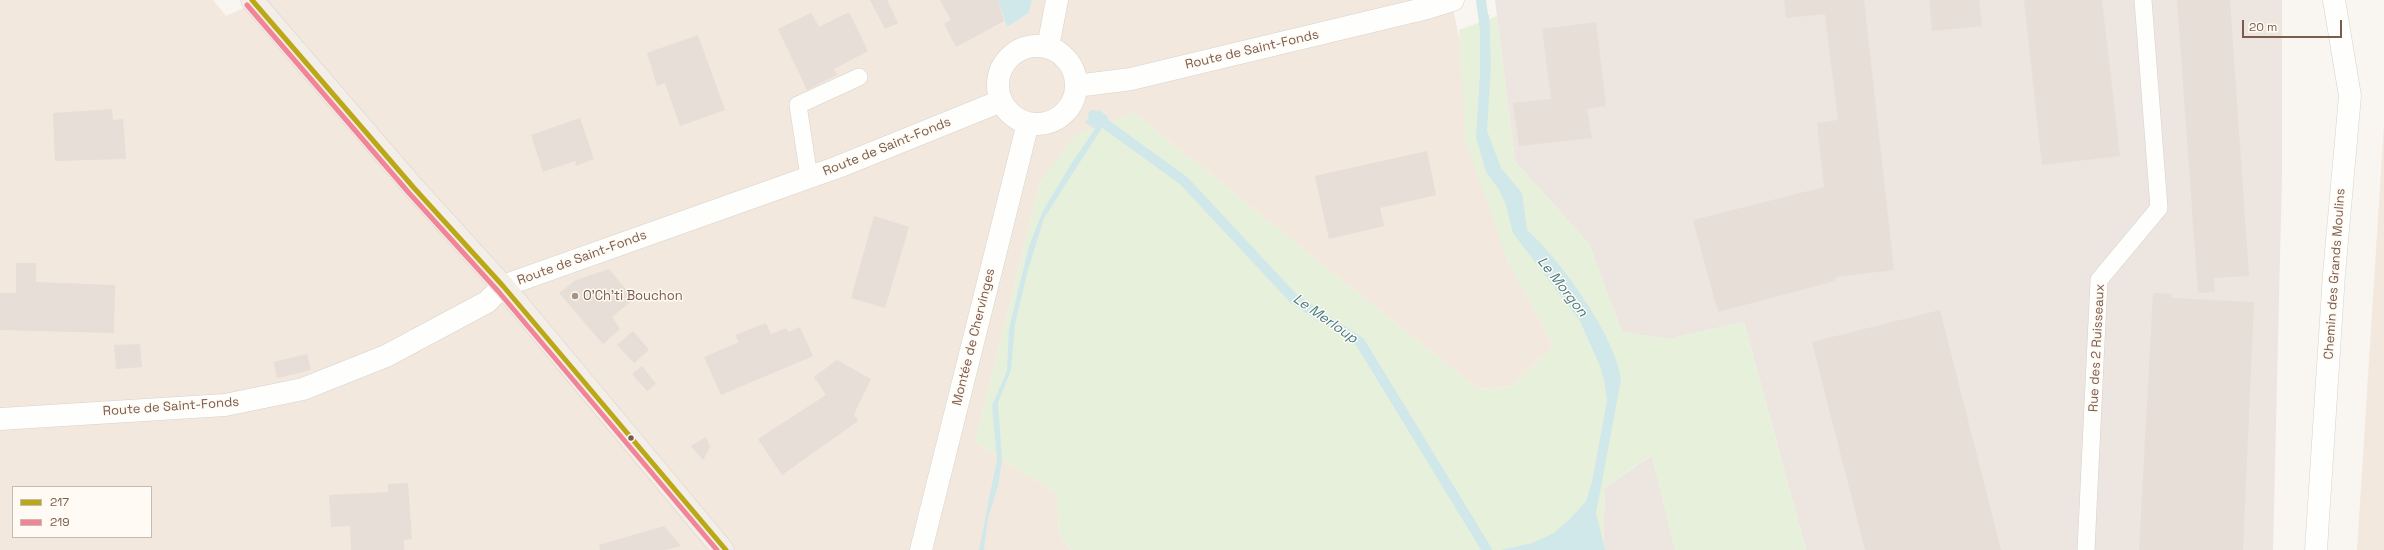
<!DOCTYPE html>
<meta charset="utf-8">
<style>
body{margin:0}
#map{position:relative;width:2384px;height:550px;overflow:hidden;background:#f9f5f0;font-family:"Space Grotesk",sans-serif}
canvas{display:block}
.legend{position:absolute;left:12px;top:486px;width:140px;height:52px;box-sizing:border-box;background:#fffaf3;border:1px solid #cabbb1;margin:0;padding:5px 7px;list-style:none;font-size:12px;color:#7a5c4d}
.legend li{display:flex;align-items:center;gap:8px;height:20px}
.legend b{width:20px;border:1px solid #cabbb1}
.scale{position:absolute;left:2242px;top:20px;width:100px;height:18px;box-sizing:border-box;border:2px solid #7a5c4d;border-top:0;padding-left:5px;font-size:12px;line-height:14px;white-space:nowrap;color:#7a5c4d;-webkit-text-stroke:3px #fffaf3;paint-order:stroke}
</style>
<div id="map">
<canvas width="2384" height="550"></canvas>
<ul class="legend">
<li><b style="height:5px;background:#baa817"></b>217</li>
<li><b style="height:5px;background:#f28498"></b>219</li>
</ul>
<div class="scale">20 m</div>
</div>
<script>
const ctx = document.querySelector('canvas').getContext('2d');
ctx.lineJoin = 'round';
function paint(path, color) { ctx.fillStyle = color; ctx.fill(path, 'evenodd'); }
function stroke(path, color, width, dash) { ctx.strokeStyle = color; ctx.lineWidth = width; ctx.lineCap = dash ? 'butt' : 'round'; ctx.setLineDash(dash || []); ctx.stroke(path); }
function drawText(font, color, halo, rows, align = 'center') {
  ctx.font = font + ' "Space Grotesk",sans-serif'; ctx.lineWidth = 3; ctx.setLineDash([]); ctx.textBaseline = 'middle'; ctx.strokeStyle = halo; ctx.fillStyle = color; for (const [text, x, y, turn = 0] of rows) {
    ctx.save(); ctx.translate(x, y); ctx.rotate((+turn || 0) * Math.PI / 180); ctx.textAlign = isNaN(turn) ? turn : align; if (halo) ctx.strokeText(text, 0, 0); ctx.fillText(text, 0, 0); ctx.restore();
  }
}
paint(new Path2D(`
 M0,0H213L226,16L261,0H998L1007,27L1029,13L1032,0H1451L1507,259L1554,346L1513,386L1478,389L1134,113L1041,180L975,442L1057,494L1059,535L1072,550H0ZM13,487H151V537H13Z
 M2384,124V550H2357Z`), '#f2e8de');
paint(new Path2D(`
 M1495,0H2282V174L2273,550H1806L1744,322L1668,339L1622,332L1589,244L1515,161Z
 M1652,455L1675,550H1603L1605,488Z`), '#ede5e0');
paint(new Path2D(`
 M1497,16L1515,161L1589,244L1622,332L1668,339L1744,322L1806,550H1675L1651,455L1605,488L1603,550H1072L1059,535L1057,494L975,442L1041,180L1076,134L1134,113L1478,389L1513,386L1554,346L1507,259L1465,139L1459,30Z`), '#e7f0db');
paint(new Path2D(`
 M998,0H1032L1029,13L1007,27Z
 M1489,15L1491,64L1487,131L1501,168L1522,193L1527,230C1559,258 1617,338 1621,380L1596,513L1605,550H1501L1532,543L1554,533L1572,517L1586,501L1592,482L1607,401L1604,380L1600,366L1580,321L1513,233L1505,202L1498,188L1486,172L1476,137L1480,75V17Z
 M1099,110L1108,117L1107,120L1044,218L1028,270L1015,324L1011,370L998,403L1002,460L998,486L988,518L984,550H979L997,459L992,406L1007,371L1009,329L1029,246L1043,211L1071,164L1095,129L1085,122Z`), '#d0e8ea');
stroke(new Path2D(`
 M1481,0L1485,30
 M1093,115L1184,181L1294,299L1360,342L1487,550`), '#d0e8ea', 10);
paint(new Path2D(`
 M870,0H887L898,23L885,29Z
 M940,0H998L1004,21L956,47L944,24L951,20Z
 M1784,0H1864L1894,270L1836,277L1835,281L1718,312L1693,220L1824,187L1817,123L1838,120L1825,14L1786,18Z
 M1929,0H1979L1982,26L1932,31Z
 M2024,0H2102L2120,156L2042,165Z
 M2177,0H2230L2249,276L2214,278L2215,292L2198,293Z
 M849,12L868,51L834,69L837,75L807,90L778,29L811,13L819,27Z
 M1596,22L1606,106L1587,109L1592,138L1519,146L1513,103L1551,99L1542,29Z
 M698,35L725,110L680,126L665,83L657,86L647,53Z
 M112,109L113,120L123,119L126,159L55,161L53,113Z
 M580,118L594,159L576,166L575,161L543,172L531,135Z
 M1427,151L1436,195L1380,208L1384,226L1329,239L1315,176Z
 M874,216L909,227L885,308L851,298Z
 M16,263H36V282L115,285L114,333L0,330V293H16Z
 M609,269L634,299L612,317L620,329L603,344L559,293L576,280Z
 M2153,293L2172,294V298L2254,302L2243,550H2139Z
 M1940,310L2001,550H1865L1812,342Z
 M766,323L771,334L786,328L789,332L800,327L813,356L721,395L704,357L739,342L735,335Z
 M633,331L649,350L634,363L617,345Z
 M140,344L142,367L116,369L114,345Z
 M307,354L311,370L277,378L274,362Z
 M837,360L871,379L854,414L858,421L782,475L758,439L826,395L814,377Z
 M642,366L656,384L647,391L632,374Z
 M706,437L710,447L703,460L691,446Z
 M408,483L412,539L404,540V550H351L350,526L331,527L329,495L388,492V484Z
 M664,526L681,546L666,550H600L599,545Z`), '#e6ded7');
const lane = new Path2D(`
 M809,177L798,105L859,77
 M2086,550L2099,280L2159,208L2143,0`);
const street = new Path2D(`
 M0,419L225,405L303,389L386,356L487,302L503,286`);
const secondary = new Path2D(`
 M998 85a39 39 0 1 1 78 0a39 39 0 1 1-78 0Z
 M1048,47L1057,0
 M1076,86L1131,79L1427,8L1453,0
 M503,286L838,167L1001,101
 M921,550L1028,123
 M2316,550L2334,274L2350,96L2334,0`);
const primary = new Path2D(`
 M252,0L414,188L503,286L723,550`);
stroke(lane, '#d7d1cb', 18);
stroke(street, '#d7d1cb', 23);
stroke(secondary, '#d9d2cb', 23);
stroke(primary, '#dad1cc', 23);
stroke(lane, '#fefefd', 17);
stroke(street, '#fefefd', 22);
stroke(secondary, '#fefefd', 22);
stroke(primary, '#f3eee8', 22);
stroke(new Path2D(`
 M252,0L414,188L503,286L726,550`), '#baa817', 5);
stroke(new Path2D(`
 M247,5L409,193L498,291L717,550`), '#f28498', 5);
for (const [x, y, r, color] of [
 [575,296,4,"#a69286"],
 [631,438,3.5,"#7a5c4d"]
]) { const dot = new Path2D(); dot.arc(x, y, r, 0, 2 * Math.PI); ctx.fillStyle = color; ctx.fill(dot); stroke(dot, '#fffaf3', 1.5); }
drawText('13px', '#7a5c4d', '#fffaf3', [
 ["Route de Saint-Fonds",1252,50,-13],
 ["Route de Saint-Fonds",887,147,-22],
 ["Route de Saint-Fonds",582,258,-20],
 ["Chemin des Grands Moulins",2335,274,-86],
 ["Montée de Chervinges",974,337,-76],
 ["Rue des 2 Ruisseaux",2097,348,-87],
 ["Route de Saint-Fonds",171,407,-4]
]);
drawText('13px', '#7a5c4d', '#fffaf3', [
 ["O’Ch’ti Bouchon",583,296]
], 'left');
drawText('italic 14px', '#437c86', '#fffaf3', [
 ["Le Morgon",1562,287,52],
 ["Le Merloup",1325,319,35]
]);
</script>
